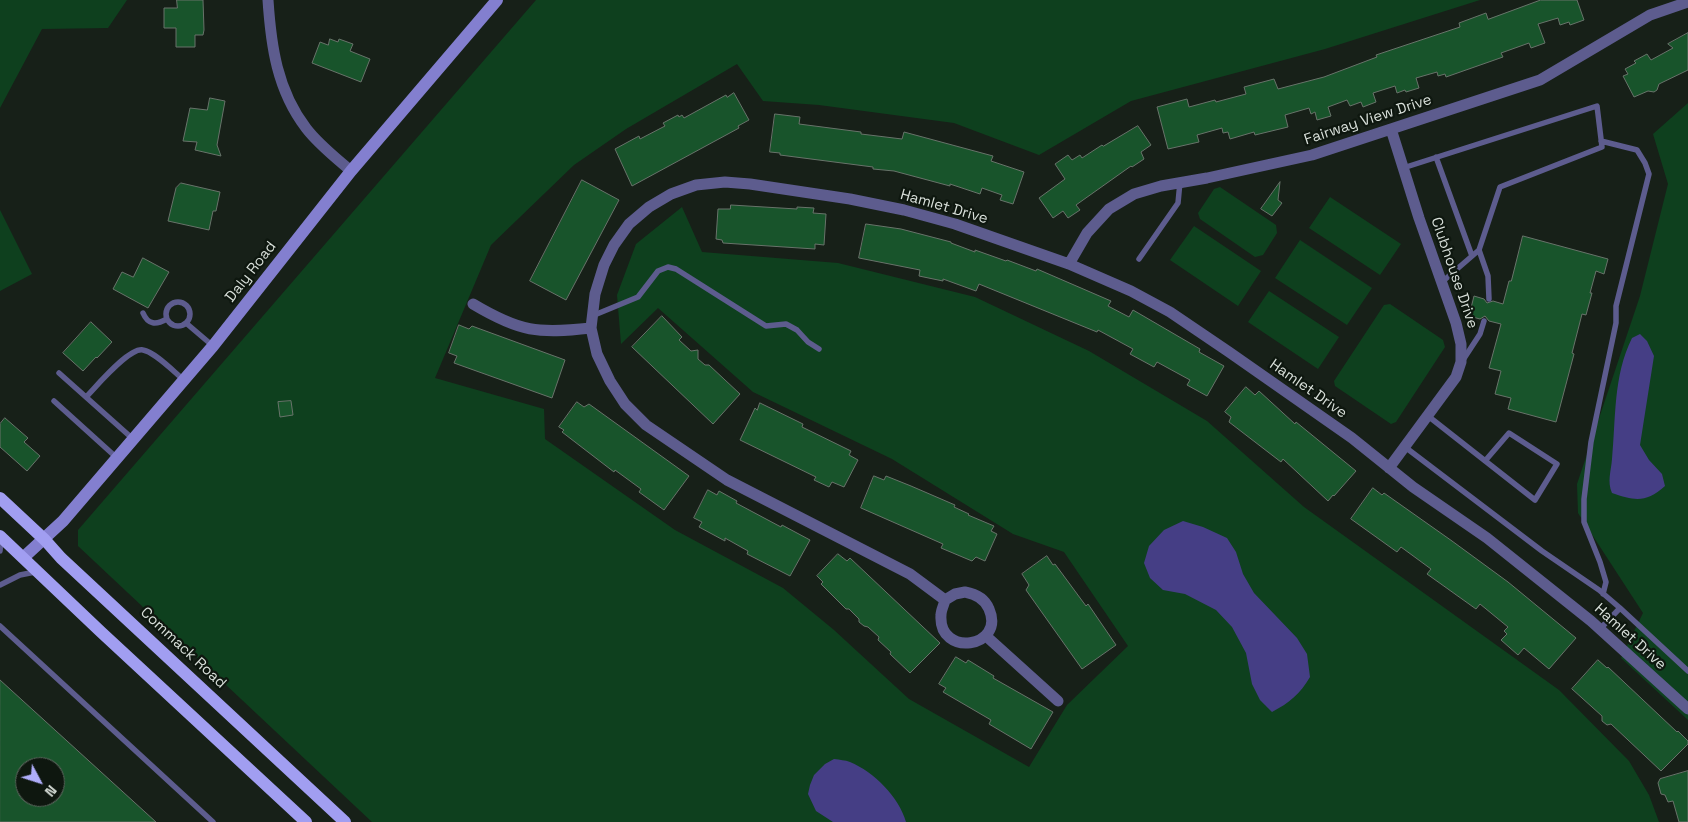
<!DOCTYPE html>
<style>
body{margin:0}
#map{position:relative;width:1688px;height:822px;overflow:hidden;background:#172018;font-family:"Space Grotesk",sans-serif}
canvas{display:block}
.north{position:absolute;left:15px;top:757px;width:50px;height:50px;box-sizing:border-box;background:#0e170f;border:1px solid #5f6760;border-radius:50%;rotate:130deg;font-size:14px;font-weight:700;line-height:20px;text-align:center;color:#d8dfd9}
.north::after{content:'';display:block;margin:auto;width:18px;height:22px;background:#afaefa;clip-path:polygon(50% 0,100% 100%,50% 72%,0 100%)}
</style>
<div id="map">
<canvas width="1688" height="822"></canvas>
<div class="north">N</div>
</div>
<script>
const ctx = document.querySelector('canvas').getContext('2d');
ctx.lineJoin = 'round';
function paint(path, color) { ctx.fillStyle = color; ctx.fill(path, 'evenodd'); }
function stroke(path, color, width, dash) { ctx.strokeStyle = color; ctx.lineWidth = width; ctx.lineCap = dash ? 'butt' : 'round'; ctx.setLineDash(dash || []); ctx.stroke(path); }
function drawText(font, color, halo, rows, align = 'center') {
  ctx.font = font + ' "Space Grotesk",sans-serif'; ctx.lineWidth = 4.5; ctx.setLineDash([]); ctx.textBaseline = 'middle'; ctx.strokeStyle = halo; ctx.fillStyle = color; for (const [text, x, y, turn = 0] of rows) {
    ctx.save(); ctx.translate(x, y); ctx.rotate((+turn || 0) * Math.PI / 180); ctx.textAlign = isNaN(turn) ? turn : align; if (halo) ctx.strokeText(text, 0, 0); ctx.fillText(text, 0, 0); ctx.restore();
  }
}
paint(new Path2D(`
 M0,0H127L108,28L42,29L0,108Z
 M536,0H1480L1325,49L1131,101L1039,155L954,123L819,105L763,101L737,64L626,129L574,165L491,245L435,378L544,409L545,439L675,530L783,588L834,630L909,699L1029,767L1067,705L1128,646L1064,552L1013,534L892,459L753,392L658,308L621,344L617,295L636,244L682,207L702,252L838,263L975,297L1089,351L1207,421L1304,507L1559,690L1629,761L1649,795L1659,822H372L78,546V530Z
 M1688,103V720L1621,658L1643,613L1578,513L1577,484L1640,296L1668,184L1653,134Z
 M1220,187L1276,225L1277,233L1263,255L1255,257L1200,219L1198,213L1214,189Z
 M1330,197L1401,244L1380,275L1309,228Z
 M0,210L32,274L0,291Z
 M1194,226L1261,271L1238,306L1170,260Z
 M1300,240L1372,288L1347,325L1275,278Z
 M1269,291L1339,337L1318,369L1248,322Z
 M1390,304L1443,340L1445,347L1396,422L1391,424L1335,386L1334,381L1384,305Z`), '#0e401e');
paint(new Path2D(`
 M1640,334L1647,341L1654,356L1640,445L1649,460L1662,474L1665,486C1646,503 1635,501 1612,493C1607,481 1611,472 1612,459C1616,419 1613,376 1632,338Z
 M1183,521L1203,527L1227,538L1236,552L1243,574L1254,593L1297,638L1307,654L1310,677C1300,694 1289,703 1272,712L1260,700L1252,684L1246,653L1232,627L1216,610L1185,594L1163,590L1150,578L1144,563L1149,546L1164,530Z
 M834,759C840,760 845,760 850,762C874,772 899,797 906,822H833L816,811L808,794L810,785L814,775L825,764Z`), '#453e85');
const building = new Path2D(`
 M177,0H203L204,30L203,35H195V47H176V28H164V8H177Z
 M1541,0H1577L1584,20L1570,25L1569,22L1560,25L1558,18L1538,24L1545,43L1531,48L1529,43L1501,53L1503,57L1446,77L1445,74L1438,76L1437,72L1416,78L1419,88L1406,92L1405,90L1397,93L1395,86L1373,93L1376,102L1363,107L1361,102L1350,106L1347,100L1328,107L1331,116L1317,120L1315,112L1311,114L1309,108L1285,115L1288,127L1255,135L1254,132L1230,139L1228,132L1223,133L1222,128L1197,135L1199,142L1168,149L1157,107L1187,99L1189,107L1215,100L1216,102L1246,94L1244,87L1274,79L1278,89L1324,77L1377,57L1376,55L1460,27L1459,23L1486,13L1488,19Z
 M1688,33V70L1659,84L1657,90L1654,92L1648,91L1634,97L1623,76L1628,74L1625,69L1636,63L1634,61L1647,54L1651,60L1673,48L1668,44Z
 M330,39L338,42L339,39L353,44L350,51L370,59L361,82L312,63L320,42L328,45Z
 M734,93L749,120L738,126L739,128L632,186L615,149L639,136L640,139L665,126L663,123L678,115L679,117L682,115L684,118L726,95L727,97Z
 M210,98L225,101L217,145L221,156L195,150L197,142L183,141L190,108L207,110Z
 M775,114L800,117L799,124L861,132V134L902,139L904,132L993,156L991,161L1024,172L1013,204L1000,200L1002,195L982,188L980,194L950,184V186L894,171L873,169V167L780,155V153L770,152Z
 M1138,126L1151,145L1141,152L1144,159L1132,167L1131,166L1076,205L1080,210L1068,218L1063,211L1053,218L1039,198L1065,179L1055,164L1068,155L1072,160L1080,155L1082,158L1102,145L1103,146Z
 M582,180L619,200L566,300L530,281Z
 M1280,182L1278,200L1282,203L1272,216L1261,209Z
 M181,183L220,192L216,211H213L209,230L168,221L176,188Z
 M731,205L797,209V207L814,208L813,213L826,214L824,245L815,244V249L723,243L722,240L716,239L718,209H730Z
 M866,224L901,229L951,242V243L975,252V250L1006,261L1007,260L1036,271L1037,269L1111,301L1108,306L1129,317L1133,310L1200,349L1199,352L1224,366L1207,396L1187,385L1190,380L1157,362L1154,367L1130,354L1133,349L1098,330L1097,332L979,284L976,291L943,279V281L919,276L920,270L859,258Z
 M1523,236L1608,259L1604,274L1596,271L1590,293H1592L1586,315L1582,314L1572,353L1574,354L1556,422L1508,409L1511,398L1495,394L1501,371L1489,368L1501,324L1489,321L1485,316L1480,319L1469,316L1474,296L1484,299L1487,303L1493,301L1503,304L1509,281H1511Z
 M143,258L169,272L148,308L113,289L122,272L133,277Z
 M662,316L682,337L679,340L691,351L698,350V359L705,365H709L740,394L713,424L632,347Z
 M91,322L112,342L97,358L96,357L83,371L63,353Z
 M459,325L469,329L472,326L565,360L552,398L454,363L457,356L449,353Z
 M1246,387L1255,395L1259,391L1295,424L1296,422L1356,471L1334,496L1333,495L1328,501L1283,459L1281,462L1229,422L1231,417L1225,412Z
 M291,401L293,415L280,417L278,402Z
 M577,402L584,407L589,404L689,476L664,510L639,492L641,489L615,470L614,472L562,432L564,430L559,427Z
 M760,403L803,424L802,427L851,451L849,455L858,460L844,487L832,482L829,487L814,480L816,477L740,440L755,408L757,410Z
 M5,418L28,438L24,442L40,456L27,471L0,447V424Z
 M874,476L884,480L886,476L911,486L955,505L954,507L969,514L968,515L994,526L991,531L997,534L985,561L976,557L972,561L941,548L943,544L861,508Z
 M1373,488L1382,495L1384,493L1452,541L1508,582L1576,638L1549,669L1524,648L1518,655L1501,640L1507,634L1504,631L1508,627L1480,604L1476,609L1427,574L1431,569L1401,547L1397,552L1351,519Z
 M708,490L717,495L719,491L737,501L736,503L781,527L782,525L810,540L790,576L747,554L748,551L725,538V541L699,527L702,522L694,518Z
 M838,554L847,561L850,558L940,643L910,673L890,654L891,652L878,640L879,637L868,627L864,626L859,622V619L849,609H846L821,584L823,582L817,576Z
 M1047,556L1053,565L1055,564L1086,606L1088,604L1116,645L1082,669L1026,590L1029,585L1022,574Z
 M956,657L966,663L968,660L994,676L993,678L1053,712L1031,749L989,724L991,720L943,692L946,688L939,684Z
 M1598,660L1607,668L1608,667L1677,732L1678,731L1688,741V744L1661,771L1611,724L1607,725L1602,721V716L1572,689Z
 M0,680L156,822H0ZM25,767H55V797H25Z
 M1688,771V822H1679L1673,801L1668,802L1665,795L1661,794L1658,783L1660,779Z`);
paint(building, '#18542b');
stroke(building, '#68736a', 1);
stroke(new Path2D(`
 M1601,141L1637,150L1645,163L1649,174L1616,306V323L1591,442L1584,499V522L1600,562L1606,582L1603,594
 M1436,157L1472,256
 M1403,168L1597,106L1602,147L1500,187L1479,250L1442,282
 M1479,250L1488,276L1489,299
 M1139,259L1178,203L1180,182
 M166 314a12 12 0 1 1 24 0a12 12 0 1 1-24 0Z
 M143,313C148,325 156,325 167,319
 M592,316L638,297L658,271L668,267L676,269L766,326L786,324L797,330L808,342L819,349
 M186,323L213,346
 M1463,360L1480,334L1484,321
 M59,373L133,439
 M86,397C96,387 129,347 143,350C155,352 174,372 184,380
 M54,401L117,458
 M1428,416L1535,500L1557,464L1509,433L1485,461
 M1405,447L1542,551L1599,590L1620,608L1600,629
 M0,551L1,539
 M0,585L20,575L35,572
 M1620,608L1688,671
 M0,626L213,822`), '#5d5c8e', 5.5);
stroke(new Path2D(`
 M268,0C271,46 277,90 306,128C318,144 336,158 351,171
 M1069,264L1087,233L1109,209L1134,194L1161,186L1207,178L1312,155L1540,80L1650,15L1688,2
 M473,304C520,332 538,334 591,328
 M1389,468L1456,377L1461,362V344L1456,323L1419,218L1391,129
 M965,592C976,594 985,599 989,609C1006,648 938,658 941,615C941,610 944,605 945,600L955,594Z
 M945,600L910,574L727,480L646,425L625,404L610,381L597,354L591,328L595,294L604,265L614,245L629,224L649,207L671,194L696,185L725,182L750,184L850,199L904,210L955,224L1069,264L1131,291L1170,312L1229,352L1352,438L1413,487L1487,538L1591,621L1688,709
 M986,636L1058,701`), '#5d5c8e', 11);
stroke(new Path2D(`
 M24,557L63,521L213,346L351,171L497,0`), '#837fcf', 12);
stroke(new Path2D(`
 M0,498L45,540L61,558L345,822
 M0,536L101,632L306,822`), '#a19ef1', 12);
drawText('15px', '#d8dfd9', '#0e170f', [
 ["Fairway View Drive",1368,120,-18],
 ["Hamlet Drive",944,207,16],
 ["Daly Road",251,272,-52],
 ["Clubhouse Drive",1454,273,71],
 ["Hamlet Drive",1308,389,35],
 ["Hamlet Drive",1630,637,42],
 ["Commack Road",183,648,43]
]);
</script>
